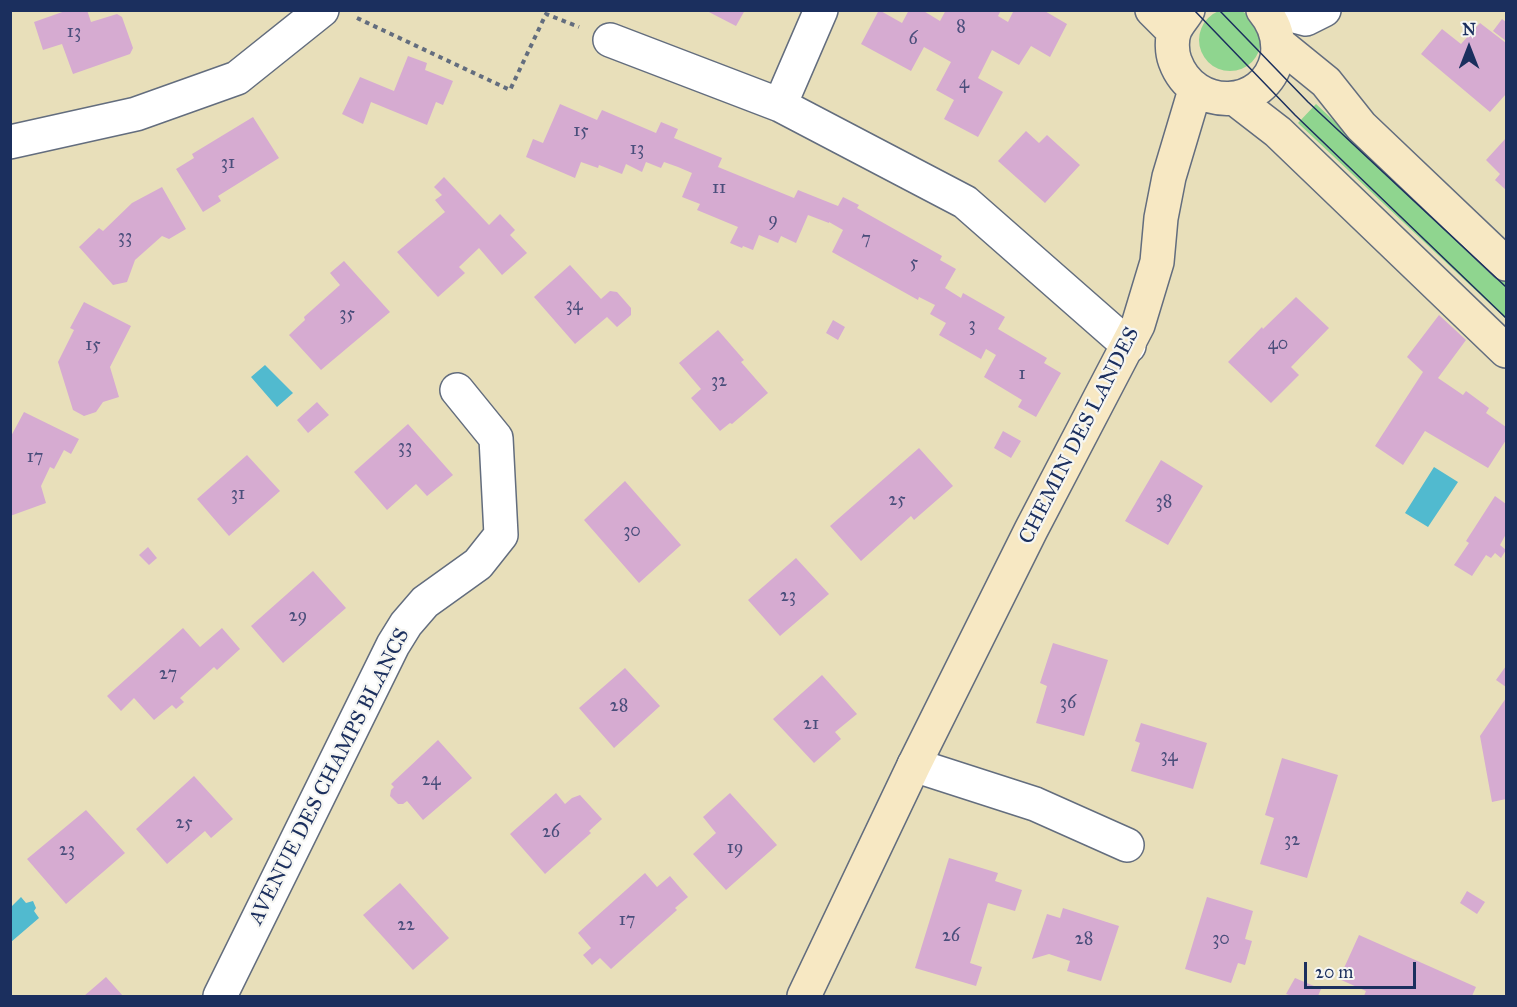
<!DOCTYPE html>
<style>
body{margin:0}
#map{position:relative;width:1517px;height:1007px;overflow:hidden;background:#e8dfba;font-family:"IM FELL Great Primer",serif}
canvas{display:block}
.frame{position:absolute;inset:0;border:12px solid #1b2f5e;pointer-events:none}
.north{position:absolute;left:1439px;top:18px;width:60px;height:60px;-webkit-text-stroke:4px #f6f6f2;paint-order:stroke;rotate:0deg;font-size:16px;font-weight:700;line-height:24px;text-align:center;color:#1b2f5e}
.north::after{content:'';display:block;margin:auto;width:21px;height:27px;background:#1b2f5e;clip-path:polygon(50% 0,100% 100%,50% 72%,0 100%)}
.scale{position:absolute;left:1304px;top:962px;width:112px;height:27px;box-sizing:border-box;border:3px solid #1b2f5e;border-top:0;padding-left:8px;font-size:18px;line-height:21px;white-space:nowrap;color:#1b2f5e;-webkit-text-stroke:4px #f6f6f2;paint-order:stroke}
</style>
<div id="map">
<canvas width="1517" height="1007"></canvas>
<div class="frame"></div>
<div class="north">N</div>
<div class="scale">20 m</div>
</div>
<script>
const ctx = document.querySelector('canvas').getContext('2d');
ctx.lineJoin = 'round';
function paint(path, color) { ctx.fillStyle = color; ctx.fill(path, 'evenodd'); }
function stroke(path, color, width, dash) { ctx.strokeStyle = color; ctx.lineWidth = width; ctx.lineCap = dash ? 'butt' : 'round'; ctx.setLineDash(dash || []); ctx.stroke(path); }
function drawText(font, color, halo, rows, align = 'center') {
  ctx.font = font + ' "IM FELL Great Primer",serif'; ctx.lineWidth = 4.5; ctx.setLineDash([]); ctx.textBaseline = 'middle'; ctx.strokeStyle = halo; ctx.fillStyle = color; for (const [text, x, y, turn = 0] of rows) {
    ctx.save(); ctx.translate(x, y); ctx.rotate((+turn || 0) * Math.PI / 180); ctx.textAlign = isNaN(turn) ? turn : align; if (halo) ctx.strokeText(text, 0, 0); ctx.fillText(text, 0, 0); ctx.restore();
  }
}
paint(new Path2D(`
 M1199 40a31 31 0 1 1 62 0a31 31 0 1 1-62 0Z
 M1316,104L1506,282V319L1298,123Z`), '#8fd58f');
paint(new Path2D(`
 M265,365L293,393L277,407L251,377Z
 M1434,467L1458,482L1428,527L1405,513Z
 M21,897L26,903L33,901L36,908L34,911L39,918L11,942V907Z`), '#51bacf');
paint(new Path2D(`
 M68,10H87L91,22L117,14L122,17L133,48L130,54L73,74L62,44L43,50L34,22Z
 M705,10H745L736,26Z
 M879,10L902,23L909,10H922L940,21L946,10H1001L998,16L1008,22L1014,10H1043L1067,24L1050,57L1031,46L1019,65L992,50L978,78L1003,92L978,137L944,119L954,100L936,90L951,62L924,47L911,71L861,44Z
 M1502,19L1506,22V41L1493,31Z
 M1480,23L1506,43V78L1505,80L1506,82V94L1490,112L1421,54L1442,29L1461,44Z
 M408,56L427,63L425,70L453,81L443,105L436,102L427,125L371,102L363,124L342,114L360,77L394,91Z
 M560,104L597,120L602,110L656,133L661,122L678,129L674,138L722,158L718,167L794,198L798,190L838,206L843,197L859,205L857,208L942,256L940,260L956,269L945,288L961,298L963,293L1005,317L998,329L1047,358L1044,363L1061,373L1036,417L1018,407L1022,400L984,377L996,355L986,349L981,359L939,335L946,323L930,314L935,305L919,297L918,300L832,252L843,230L829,222V223L808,215L796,243L781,236L778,243L759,235L753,250L743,246L742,248L730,243L738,227L697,210L700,204L682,197L692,173L678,167L664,162L661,168L646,162L642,172L626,164L622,174L599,165L598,168L581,162L575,178L526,157L533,139L543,143Z
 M253,117L279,158L218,196L221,201L203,212L176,169L194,158L192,154Z
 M1026,131L1039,143L1047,135L1080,165L1045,203L998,161Z
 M1506,138V190L1495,180L1500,174L1486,160Z
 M444,177L489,225L500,214L515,230L510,235L527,253L502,275L479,248L459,267L465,273L438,297L397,252L445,212L435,200L442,195L434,187Z
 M162,187L186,229L169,239L162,236L135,260L127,282L113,285L79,247L99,228L103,231L132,203Z
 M344,261L390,312L321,370L289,335L305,320L304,317L340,285L330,273Z
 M570,265L601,299L610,291L617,292L631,308V315L617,327L607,317L575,344L534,297Z
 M1296,297L1329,328L1291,367L1299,375L1271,403L1228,362L1262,327L1263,329Z
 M84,302L131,326L110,367L119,397L103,402L96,412L84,416L73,410L58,362L74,330L70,328Z
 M1439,315L1466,340L1438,378L1463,395L1466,391L1489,408L1486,413L1506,427V440L1488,468L1425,431L1403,465L1375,446L1423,372L1407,357Z
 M833,320L845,327L838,340L826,333Z
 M718,330L744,360L741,362L768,393L732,424L730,423L720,431L691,398L701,389L679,363Z
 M317,402L329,415L308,433L297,420Z
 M24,412L79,439L71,454L64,450L54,469L50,467L41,486L46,503L10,516V438Z
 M408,424L453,475L427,496L416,484L387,510L354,472Z
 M1003,431L1021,441L1011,458L994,448Z
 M919,448L953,486L914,520L911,516L861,561L830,526Z
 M247,455L280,491L229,536L197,499Z
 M1161,460L1203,486L1168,545L1125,521Z
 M625,481L681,545L639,583L584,520Z
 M1495,496L1506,504V534L1500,545L1506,550L1501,558L1495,553L1491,558L1486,555L1472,576L1454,565L1469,543L1466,541Z
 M148,547L157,558L149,565L139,555Z
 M796,558L829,594L780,636L748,600Z
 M313,571L346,608L283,663L251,626Z
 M183,628L200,647L222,628L240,649L217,670L214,667L180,698L184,702L176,709L172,705L154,720L134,698L121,711L107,696Z
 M1053,643L1108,660L1084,736L1036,723L1047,686L1040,683Z
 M1506,666V687L1496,680Z
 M625,668L660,706L614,748L579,708Z
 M822,675L857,714L835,732L841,739L814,763L773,719Z
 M1506,698V799L1492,802L1480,736Z
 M1141,723L1207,743L1193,789L1131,771L1140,743L1135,741Z
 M438,740L472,778L423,820L407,801L403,804H398L390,796L391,790L394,787L391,784Z
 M1282,758L1338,775L1307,878L1260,864L1274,818L1265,815Z
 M194,776L233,819L211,838L205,831L167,864L136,829Z
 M556,793L565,804L572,798L580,795L602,819L589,831L591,833L545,874L510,834Z
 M730,793L777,845L726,890L693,854L716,833L703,817Z
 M86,810L125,853L66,904L27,859Z
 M949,858L998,873L995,881L1022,890L1015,911L988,903L970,963L982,967L976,986L915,968Z
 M645,873L657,887L670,876L688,897L675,908L677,910L611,969L600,958L592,965L583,955L591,948L578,933Z
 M400,883L449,938L413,970L363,915Z
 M1467,891L1485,902L1477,914L1460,903Z
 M1207,897L1253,911L1245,939L1252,941L1245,965L1238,963L1231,983L1185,969Z
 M1063,908L1119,926L1101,981L1067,971L1070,961L1049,954L1032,959L1047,914L1060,918Z
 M1359,935L1476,987L1472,996H1364L1366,991L1339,979Z
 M106,977L123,996H84Z
 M1295,978L1321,989L1318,996H1292L1286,994Z`), '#d6abd1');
const street = new Path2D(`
 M821,10L780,105L965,202L1129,346
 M1272,10L1306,19L1324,10
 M610,40L780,105
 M10,142L136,114L237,78L322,10
 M914,765L1035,804L1127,845
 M220,996L393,645L406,624L425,602L478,564L501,535L496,438L457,390`);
const secondary = new Path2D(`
 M1152,10L1174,32
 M1188,10C1184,17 1178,23 1175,30C1171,39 1172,53 1175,61C1194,113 1265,110 1277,58C1280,40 1275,24 1263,10
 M1278,43L1326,82L1361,126L1506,264
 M1234,98L1278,132L1506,351
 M804,996L914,765L1031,530L1138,325L1157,262L1161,218L1169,177L1195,90`);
stroke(street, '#636d7e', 36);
stroke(secondary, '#636d7e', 36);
stroke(new Path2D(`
 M357,18L510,90L546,14L579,27`), '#636d7e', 4, [4.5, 4.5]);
stroke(street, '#fff', 33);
stroke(secondary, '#f7e8c3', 33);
stroke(new Path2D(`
 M1194,10L1295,115L1506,318
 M1219,10L1308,102L1506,287`), '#1b2f5e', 1.5);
drawText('18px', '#4a4e7b', null, [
 ["8",961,28],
 ["13",74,33],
 ["6",913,40],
 ["4",964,84],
 ["15",581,132],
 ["13",637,150],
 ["31",228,164],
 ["11",719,189],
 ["9",773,221],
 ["33",125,238],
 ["7",866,240],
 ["5",914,264],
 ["34",574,306],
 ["35",347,315],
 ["3",972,326],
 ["40",1278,345],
 ["15",93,346],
 ["1",1022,375],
 ["32",719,382],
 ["33",405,448],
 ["17",35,458],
 ["31",238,495],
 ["25",897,501],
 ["38",1164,503],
 ["30",632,532],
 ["23",788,597],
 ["29",298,617],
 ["27",168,675],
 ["36",1068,704],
 ["28",619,707],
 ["21",811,725],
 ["34",1169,757],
 ["24",431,781],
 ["25",184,824],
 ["26",551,833],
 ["32",1292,841],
 ["19",735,849],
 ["23",67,851],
 ["17",627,921],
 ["22",406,926],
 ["26",951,937],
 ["28",1084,940],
 ["30",1221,940]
]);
drawText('21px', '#1b2f5e', '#f6f6f2', [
 ["CHEMIN DES LANDES",1080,436,-63],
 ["AVENUE DES CHAMPS BLANCS",330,777,-63]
]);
</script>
